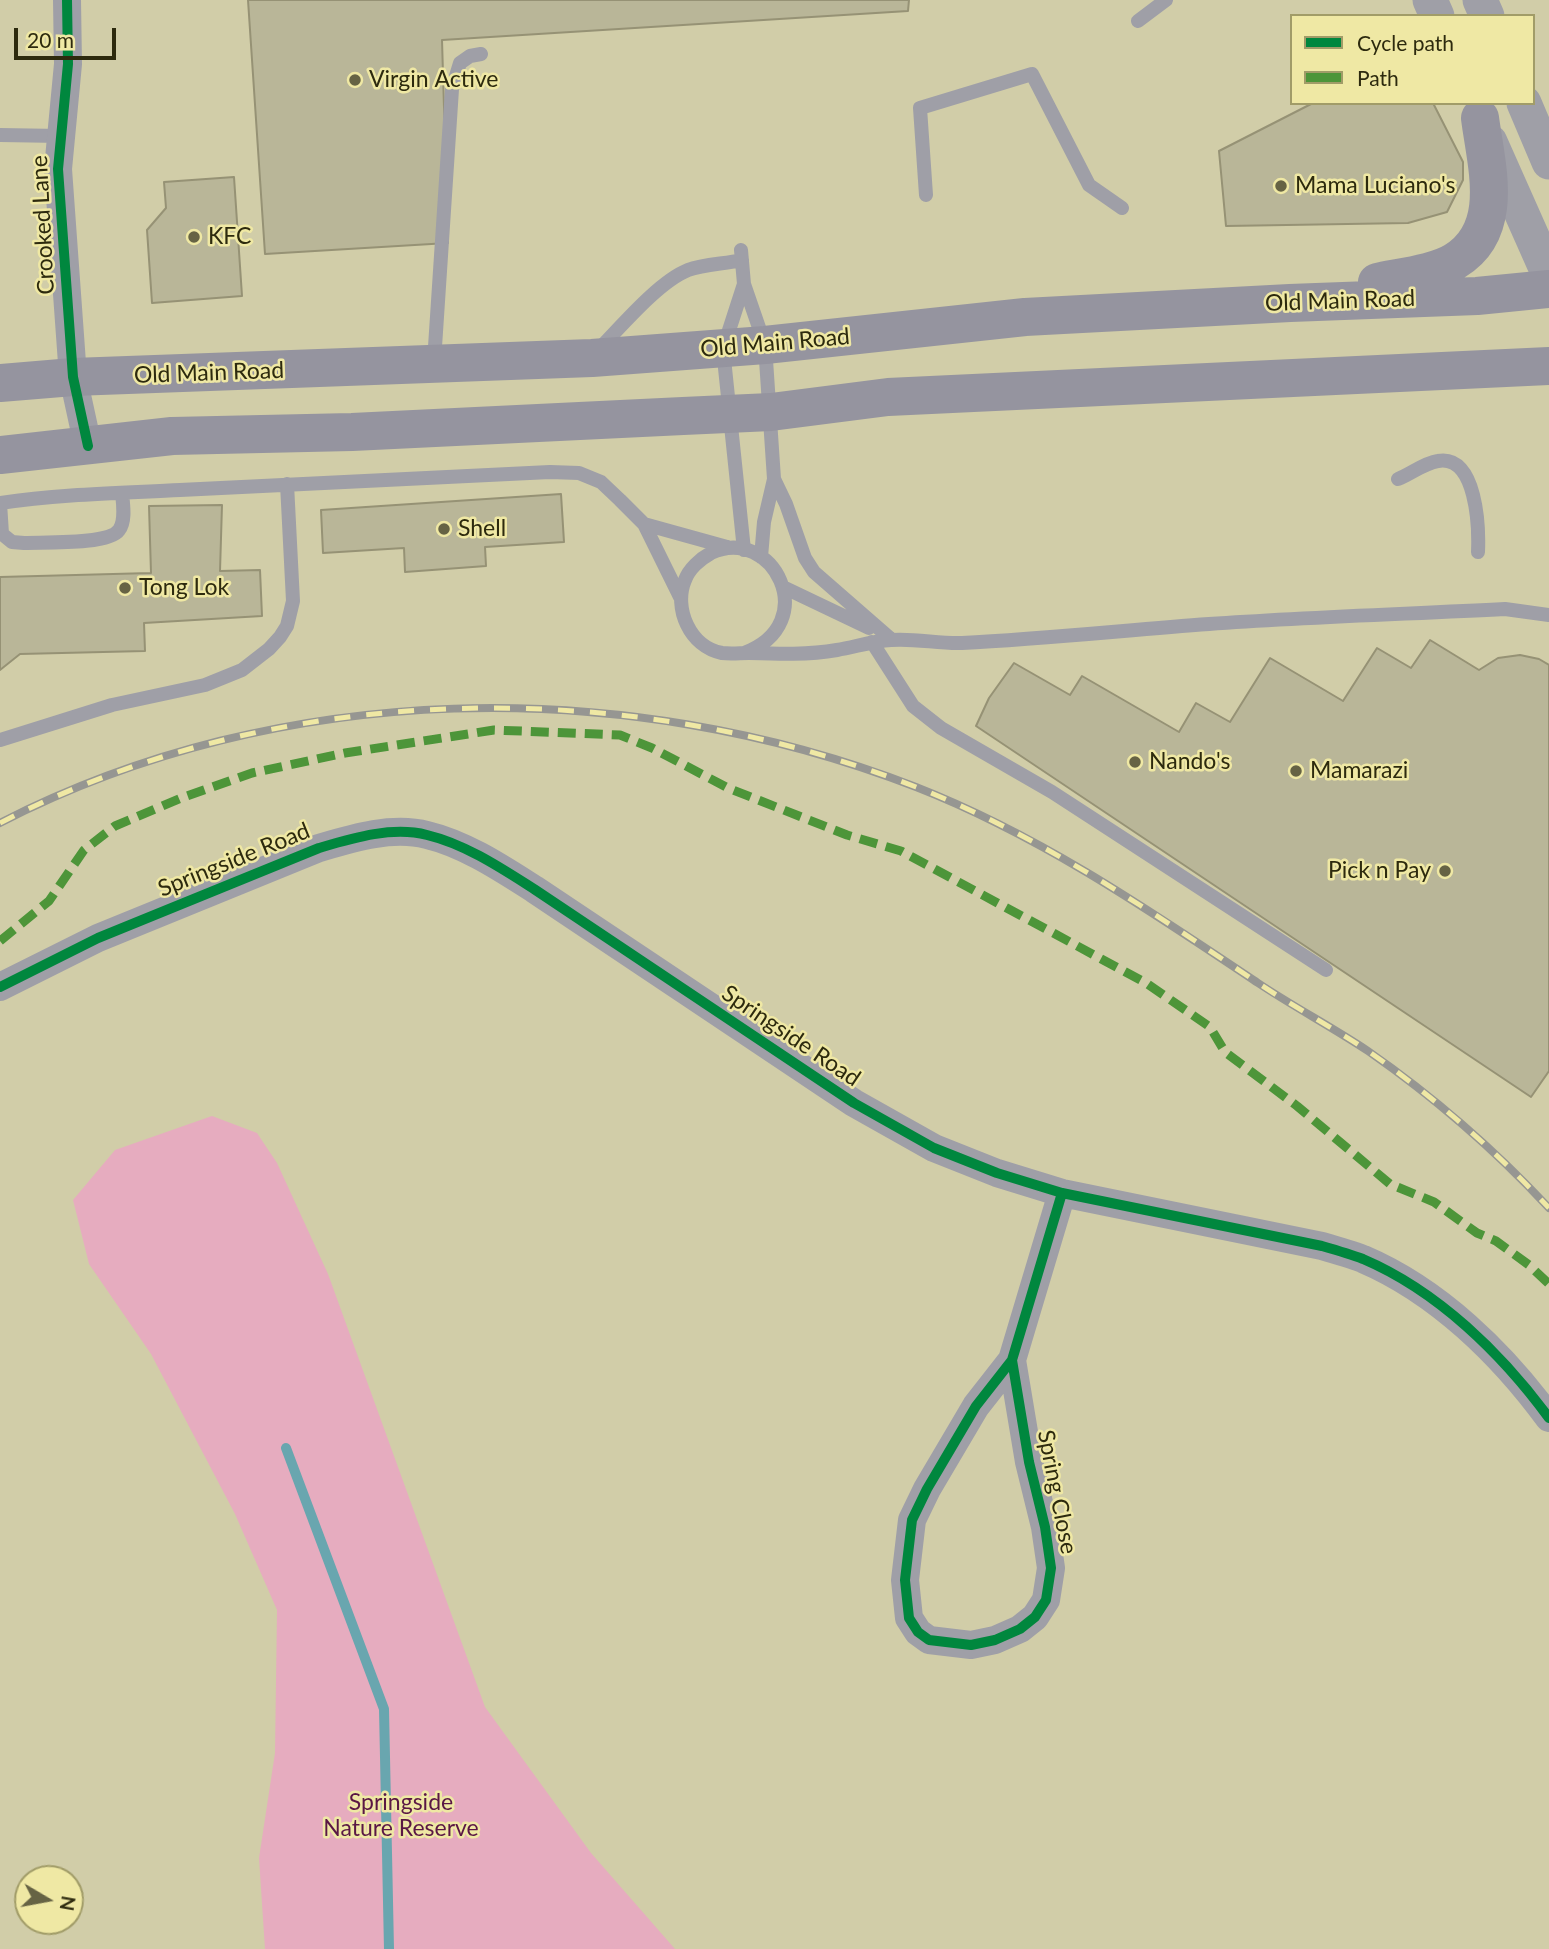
<!DOCTYPE html>
<style>
body{margin:0}
#map{position:relative;width:1549px;height:1949px;overflow:hidden;background:#d1cda8;font-family:Lato,sans-serif}
canvas{display:block}
.legend{position:absolute;left:1290px;top:14px;width:245px;height:91px;box-sizing:border-box;background:#efe8a4;border:2px solid #a19c68;margin:0;padding:9px 12px;list-style:none;font-size:21px;color:#2d2a0e}
.legend li{display:flex;align-items:center;gap:14px;height:35px}
.legend b{width:35px;border:2px solid #a19c68}
.north{position:absolute;left:14px;top:1865px;width:70px;height:70px;box-sizing:border-box;background:#efe8a4;border:2px solid #a19c68;border-radius:50%;rotate:100deg;font-size:19px;font-weight:700;line-height:28px;text-align:center;color:#2d2a0e}
.north::after{content:'';display:block;margin:auto;width:24px;height:32px;background:#666344;clip-path:polygon(50% 0,100% 100%,50% 72%,0 100%)}
.scale{position:absolute;left:14px;top:28px;width:102px;height:32px;box-sizing:border-box;border:4px solid #2d2a0e;border-top:0;padding-left:9px;font-size:21px;line-height:24px;white-space:nowrap;color:#2d2a0e;-webkit-text-stroke:5px #efe8a4;paint-order:stroke}
</style>
<div id="map">
<canvas width="1549" height="1949"></canvas>
<ul class="legend">
<li><b style="height:9px;background:#00873e"></b>Cycle path</li>
<li><b style="height:9px;background:#4d9539"></b>Path</li>
</ul>
<div class="north">N</div>
<div class="scale">20 m</div>
</div>
<script>
const ctx = document.querySelector('canvas').getContext('2d');
ctx.lineJoin = 'round';
function paint(path, color) { ctx.fillStyle = color; ctx.fill(path, 'evenodd'); }
function stroke(path, color, width, dash) { ctx.strokeStyle = color; ctx.lineWidth = width; ctx.lineCap = dash ? 'butt' : 'round'; ctx.setLineDash(dash || []); ctx.stroke(path); }
function drawText(font, color, halo, rows, align = 'center') {
  ctx.font = font + ' Lato,sans-serif'; ctx.lineWidth = 5; ctx.setLineDash([]); ctx.textBaseline = 'middle'; ctx.strokeStyle = halo; ctx.fillStyle = color; for (const [text, x, y, turn = 0] of rows) {
    ctx.save(); ctx.translate(x, y); ctx.rotate((+turn || 0) * Math.PI / 180); ctx.textAlign = isNaN(turn) ? turn : align; if (halo) ctx.strokeText(text, 0, 0); ctx.fillText(text, 0, 0); ctx.restore();
  }
}
paint(new Path2D(`
 M212,1116L257,1133L277,1163L328,1274L485,1707L591,1853L675,1949H265L259,1858L275,1753L277,1610L235,1514L151,1354L89,1264L73,1200L115,1150Z`), '#e6acbf');
stroke(new Path2D(`
 M286,1448L384,1709L389,1949`), '#69a6af', 10);
const building = new Path2D(`
 M248,0H909L908,11L442,40L448,243L265,254Z
 M1313,103H1433L1463,162V180L1447,212L1408,223L1226,226L1219,151Z
 M234,177L242,296L152,303L147,230L166,208L164,182Z
 M561,494L564,542L485,547L486,566L405,572L404,548L323,553L321,510Z
 M222,505L220,571L260,570L262,616L144,623L145,651L20,654L0,670V577L151,573L149,506Z
 M1430,640L1479,670L1498,658L1520,655L1539,659L1549,665V1071L1531,1097L976,726L989,698L1014,663L1070,695L1082,676L1179,732L1196,703L1230,722L1270,658L1343,701L1377,648L1411,668Z`);
paint(building, '#b9b698');
stroke(building, '#969275', 2);
stroke(new Path2D(`
 M1138,21L1166,0
 M0,135L61,136
 M926,195L920,108L1032,74L1089,185L1122,208
 M741,250L744,284L765,345L774,479L786,504L805,558L814,572L892,640
 M597,351C620,328 658,282 688,270C704,264 725,264 742,260
 M434,362L452,89L460,63L470,56L481,54
 M1398,479C1411,474 1424,463 1438,461C1477,454 1479,528 1478,552
 M122,493C123,504 126,521 119,530C109,545 44,542 24,543L12,542L2,534L0,503C59,494 120,493 180,490C303,483 427,479 550,472L579,473L601,482L620,500L644,524L680,597
 M644,524L727,547
 M744,550L723,349L744,284
 M761,557L764,522L774,479
 M783,587L869,628
 M872,642L913,706L941,728L1052,792L1326,970
 M744,653C824,623 772,524 711,553C700,559 689,569 685,580C673,608 690,647 722,653C731,654 740,653 749,653C779,654 808,655 837,650C855,647 873,641 891,640C915,638 939,644 962,643C1045,639 1127,630 1209,624C1308,617 1407,614 1505,609L1549,615
 M0,740L112,705L205,685L242,670L269,649L280,637L287,626L293,601L287,484`), '#9f9fa7', 14);
stroke(new Path2D(`
 M67,0L68,64L58,169L73,377L88,446
 M0,987L98,938L319,848C353,838 392,826 427,835C465,844 501,868 534,889L854,1103L934,1148L997,1173L1062,1193L1322,1246C1336,1250 1350,1254 1363,1259C1438,1291 1502,1354 1549,1418
 M1012,1360L1029,1462L1045,1527L1051,1568L1046,1600L1035,1617L1020,1629L995,1640L971,1645L929,1640L918,1632L909,1618L905,1580L912,1520L927,1489L976,1406L1012,1360L1062,1193`), '#9f9fa7', 28);
stroke(new Path2D(`
 M1430,0L1437,16
 M1480,0L1487,16
 M1524,103L1549,162
 M1490,142L1549,275`), '#9f9fa7', 35);
stroke(new Path2D(`
 M1377,282C1400,277 1436,273 1455,261C1506,230 1486,165 1480,118
 M0,383L73,377L592,358L765,345L1025,317L1290,303L1477,296L1549,289
 M0,455L172,436L352,432L683,416L771,412L888,397L1549,366`), '#95949f', 38);
const rail = new Path2D(`
 M0,823C280,679 625,674 916,787C1039,835 1149,910 1258,983C1294,1007 1332,1027 1368,1051C1434,1097 1494,1149 1549,1208`);
stroke(rail, '#969692', 8);
stroke(rail, '#efe8a4', 5, [16]);
stroke(new Path2D(`
 M0,941L49,901L84,850L115,826L181,798L252,773L345,753L494,730L620,735L652,748L728,788L847,835L901,851L1146,983L1210,1027L1225,1052L1297,1106L1390,1184L1434,1202L1477,1233L1496,1241L1529,1265L1549,1284`), '#4d9539', 9, [18, 9]);
stroke(new Path2D(`
 M67,0L68,64L58,169L73,377L88,446
 M0,987L98,938L319,848C353,838 392,826 427,835C465,844 501,868 534,889L854,1103L934,1148L997,1173L1062,1193L1322,1246C1336,1250 1350,1254 1363,1259C1438,1291 1502,1354 1549,1418
 M1012,1360L1029,1462L1045,1527L1051,1568L1046,1600L1035,1617L1020,1629L995,1640L971,1645L929,1640L918,1632L909,1618L905,1580L912,1520L927,1489L976,1406L1012,1360L1062,1193`), '#00873e', 10);
for (const [x, y, r, color] of [
 [355,80,7,"#666344"],
 [1281,186,7,"#666344"],
 [194,237,7,"#666344"],
 [444,529,7,"#666344"],
 [125,588,7,"#666344"],
 [1135,762,7,"#666344"],
 [1296,771,7,"#666344"],
 [1445,871,7,"#666344"]
]) { const dot = new Path2D(); dot.arc(x, y, r, 0, 2 * Math.PI); ctx.fillStyle = color; ctx.fill(dot); stroke(dot, '#efe8a4', 2.5); }
drawText('23px', '#2d2a0e', '#efe8a4', [
 ["Virgin Active",369,80],
 ["Mama Luciano's",1295,186],
 ["KFC",208,237],
 ["Shell",458,529],
 ["Tong Lok",139,588],
 ["Nando's",1149,762],
 ["Mamarazi",1310,771],
 ["Pick n Pay",1431,871,"right"]
], 'left');
drawText('23px', '#2d2a0e', '#efe8a4', [
 ["Crooked Lane",43,225,-93],
 ["Old Main Road",1340,301,-2],
 ["Old Main Road",775,343,-5],
 ["Old Main Road",209,373,-2],
 ["Springside Road",234,860,-22],
 ["Springside Road",791,1036,34],
 ["Spring Close",1057,1492,79]
]);
drawText('23px', '#5a1745', '#efe8a4', [
 ["Springside",401,1803],
 ["Nature Reserve",401,1829]
]);
</script>
